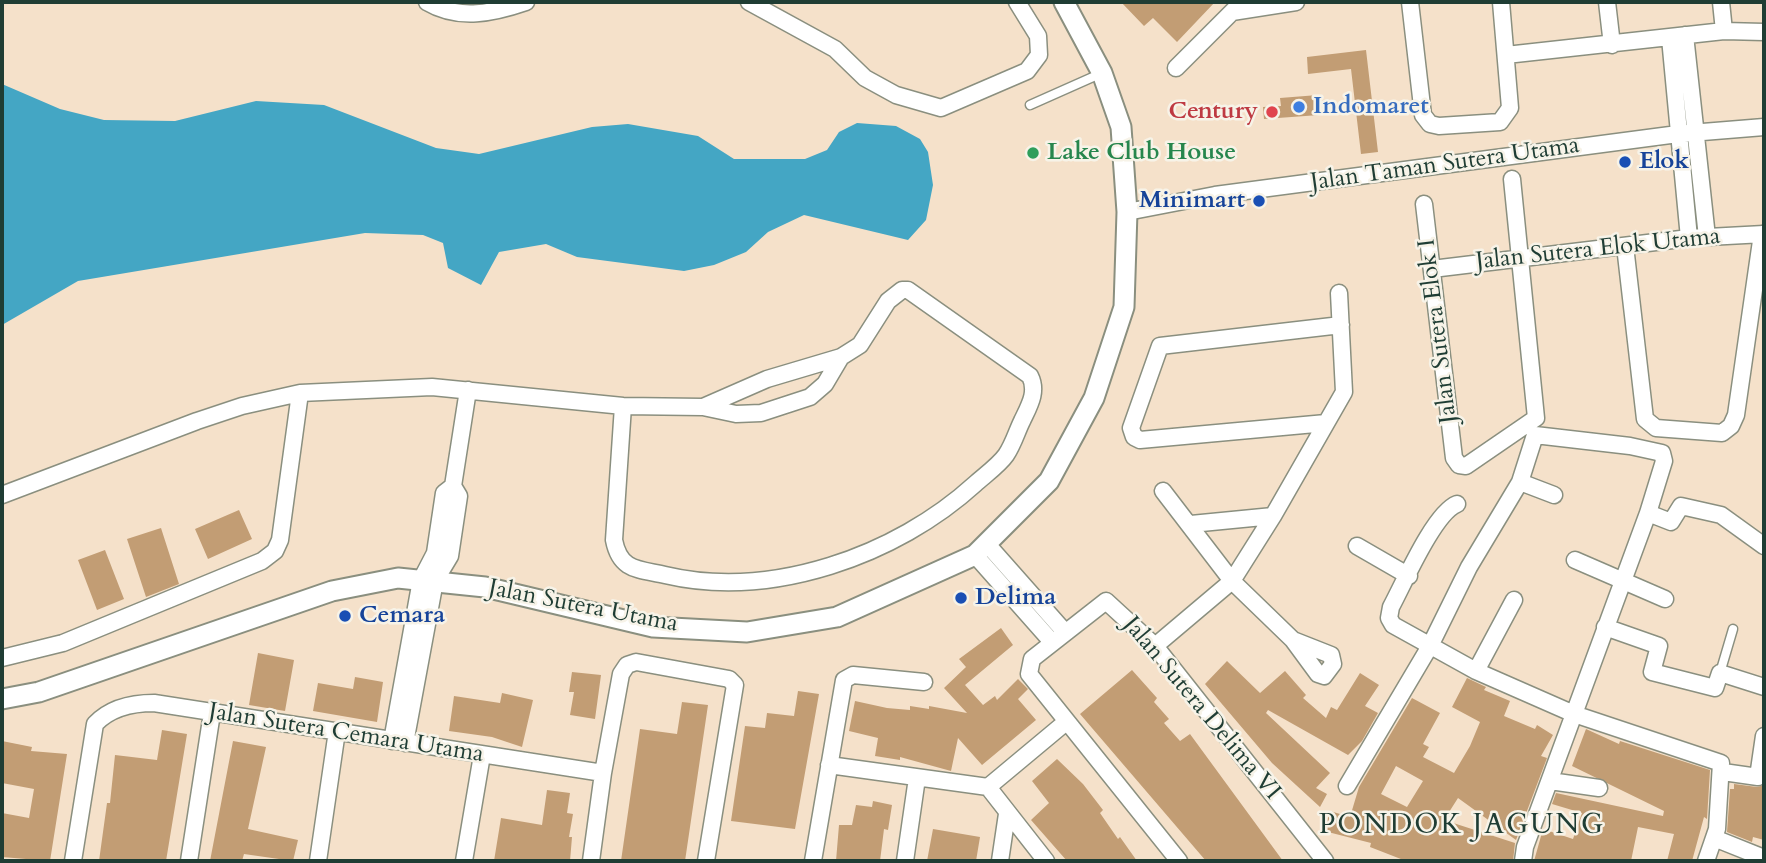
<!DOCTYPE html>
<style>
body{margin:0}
#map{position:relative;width:1766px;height:863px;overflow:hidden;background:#f5e1ca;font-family:Cardo,serif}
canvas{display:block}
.frame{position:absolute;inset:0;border:4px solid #1f3d34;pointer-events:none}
</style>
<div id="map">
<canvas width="1766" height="863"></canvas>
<div class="frame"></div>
</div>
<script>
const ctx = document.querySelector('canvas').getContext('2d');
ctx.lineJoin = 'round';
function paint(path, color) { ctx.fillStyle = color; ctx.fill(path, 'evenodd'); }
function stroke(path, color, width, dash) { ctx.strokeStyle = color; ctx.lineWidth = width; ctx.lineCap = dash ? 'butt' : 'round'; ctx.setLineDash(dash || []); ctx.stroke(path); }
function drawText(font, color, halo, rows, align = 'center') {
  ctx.font = font + ' Cardo,serif'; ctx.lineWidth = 5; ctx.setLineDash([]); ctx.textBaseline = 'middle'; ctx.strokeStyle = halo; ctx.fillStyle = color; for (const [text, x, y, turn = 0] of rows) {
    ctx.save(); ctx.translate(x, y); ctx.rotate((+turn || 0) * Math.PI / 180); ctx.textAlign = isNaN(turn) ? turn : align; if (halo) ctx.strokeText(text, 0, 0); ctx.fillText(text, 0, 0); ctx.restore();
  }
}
paint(new Path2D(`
 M2,84L60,109L104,120L175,121L256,101L324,105L436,148L479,154L592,127L628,124L698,136L734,159H805L827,150L839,132L857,123L896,126L920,139L928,152L933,185L926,220L908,240L804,215L768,232L746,252L714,265L684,271L577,257L546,244L499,252L481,285L448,268L443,243L423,235L365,233L78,281L2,325Z`), '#44a6c4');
paint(new Path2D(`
 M1121,2H1215L1177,42L1153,18L1144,26Z
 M1366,50L1378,152L1361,154L1351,69L1308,74L1307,57Z
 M1318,95L1319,115L1264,119L1263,107L1281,106L1280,98Z
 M239,510L252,539L208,559L195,529Z
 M161,528L179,584L146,597L127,539Z
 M105,550L124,599L97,610L78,560Z
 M1001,628L1013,645L965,685L983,705L995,696L997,700L1018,679L1028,689L1018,699L1036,720L982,765L958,738L951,771L900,757V760L875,756L878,738L849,731L855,701L887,708L910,710V706L929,709V706L967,713L944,688L966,667L959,659Z
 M258,653L294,660L285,711L249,705Z
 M1227,661L1260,693L1285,671L1306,695L1303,698L1326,718L1331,707L1337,710L1360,673L1379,685L1365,706L1378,713L1362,741L1348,755L1268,710L1266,713L1330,773L1316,788L1327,794L1320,807L1272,763L1205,684Z
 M1132,670L1157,698L1154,702L1169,719L1164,723L1180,741L1190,734L1283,861H1206L1080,714Z
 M572,672L601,675L595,719L570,715L574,692H569Z
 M355,677L383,682L377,722L313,711L318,683L353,689Z
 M1467,678L1486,687L1484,690L1510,701L1504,716L1535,729L1537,725L1553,735L1541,756L1547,758L1516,840L1458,798L1444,820L1515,843L1513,861H1406L1370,847L1371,843L1324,831L1330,811L1350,817L1359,787L1412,698L1440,713L1423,744L1429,747L1423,757L1454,773L1470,746L1480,722L1452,707ZM1396,766L1423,781L1407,807L1381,794Z
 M798,691L819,694L795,829L731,821L745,726L765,728L767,713L794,716Z
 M502,693L533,700L522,747L492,737L449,731L454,696L500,703Z
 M682,702L708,705L685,861H621L640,729L677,734Z
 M1586,729L1619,744L1620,741L1710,770L1707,819L1704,817L1692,861H1667L1674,834L1638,827L1631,861H1534L1543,829L1573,839L1582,813L1552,804L1556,793L1663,816L1664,811L1572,766Z
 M162,730L187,734L166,861H99L107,803H110L115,755L157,760Z
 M2,741L32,747L31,751L67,754L50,861L2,857V813L29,818L34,789L2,783Z
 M233,741L266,747L248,829L298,840L293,861L244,854L242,861H210Z
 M1057,759L1083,784L1103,810L1100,813L1118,839L1120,837L1137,861H1067L1031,820L1049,803L1032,781Z
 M1734,784L1757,787L1764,785V840L1753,837L1752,842L1727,832L1730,789H1734Z
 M547,790L570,793L567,813L573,814L569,837H572L570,861H494L501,818L542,825Z
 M873,801L892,805L888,830L884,829L880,861H836L839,825H852L856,805L872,807Z
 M933,829L980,837L976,861H927Z`), '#c29d74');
const service = new Path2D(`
 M1030,105L1102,73
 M1720,673L1733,629`);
const minor = new Path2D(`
 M427,2C459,21 494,13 526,2
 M749,2L835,49L865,78L896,95L941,108L1027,71L1039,55L1038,36L1017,2
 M1410,2L1423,115L1430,124L1439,126L1500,122L1510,108L1501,2
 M1607,2L1612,45
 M1721,2L1724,31
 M1232,12L1296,2
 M1685,35L1707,237
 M1670,38L1689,238
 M1506,55L1724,31L1764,32
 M1176,68L1242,2
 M1424,204L1454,458L1459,465L1466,466L1536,418L1512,179
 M1127,212L1215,195L1678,134L1764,127
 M1625,246L1645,419L1656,428L1722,433L1731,426L1736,415L1762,234
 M1432,269L1689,238L1764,234
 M703,407L767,379L841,357
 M1326,423L1140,440L1134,437L1131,428L1160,346L1341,325
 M1520,482L1554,495
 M1163,491L1232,581L1293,640L1318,674L1324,676L1333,664L1331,655L1293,640
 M2,495L197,421L242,406L300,393L432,387L623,406L703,407L736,414L761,413L810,397L825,384L841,357L860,345L888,301L902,290H908L1030,376C1038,392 1029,406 1022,421C1017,431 1013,445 1006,455C999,465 985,475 975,484C896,556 771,600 665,575C638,569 620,571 614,540L623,406
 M1457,504C1434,513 1404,583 1391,607L1389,618L1393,625L1476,671L1574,714L1721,763L1717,829L1706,861
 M1648,513L1671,522L1681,506L1721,515L1764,546
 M1191,524L1273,516
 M987,544L1064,631
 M1357,546L1409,576
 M975,555L1052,642
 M1575,560L1665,599
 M1605,627L1659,646L1652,672L1715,688L1720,673L1764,687
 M1155,646L1232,581L1273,516L1344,392L1339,293
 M2,658L63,643L262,561L275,551L280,540L300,393
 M1476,671L1514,600
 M392,741L421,580L435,553L444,493L453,486
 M405,743L435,581L450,556L459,496L453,486L468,390
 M829,765L988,787L1066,722
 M1723,772L1758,777L1764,736
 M1550,781L1599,788
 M1347,786L1430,646L1469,567L1520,482L1535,435L1630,446L1662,453L1664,461L1648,513L1525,847L1523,861
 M988,787L1046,861
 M1714,838L1764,858
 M73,861L95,724C110,708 132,703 154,703L603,773
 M189,861L212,713
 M318,861L337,731
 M464,861L482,755
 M591,861L603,773L621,674L627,665L636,662L729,679L735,685L706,861
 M813,861L844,680L853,675L924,682
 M905,861L917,778
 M1000,861L1007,814
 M1179,861L1029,674L1032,659L1106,601L1155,646L1325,861`);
const tertiary = new Path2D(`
 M2,699L39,692L332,591L398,578L485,587L653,627L747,632L837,617L975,555L1049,481L1094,398L1124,307L1127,212L1121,127L1102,73L1064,2`);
stroke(service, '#8a8f7f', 11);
stroke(minor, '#8a8f7f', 19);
stroke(tertiary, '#8a8f7f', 23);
stroke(service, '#fff', 8);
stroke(minor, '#fff', 16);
stroke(tertiary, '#fff', 19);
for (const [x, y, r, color] of [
 [1299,107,7,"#3f7fe0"],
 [1272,112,7,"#e0444e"],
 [1033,153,7,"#2e9e5b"],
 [1625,162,7,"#1a4fb4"],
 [1259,201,7,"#1a4fb4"],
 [961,598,7,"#1a4fb4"],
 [345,616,7,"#1a4fb4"]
]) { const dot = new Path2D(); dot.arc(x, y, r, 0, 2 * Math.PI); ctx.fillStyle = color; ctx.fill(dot); stroke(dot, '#f7f3e8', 2.5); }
drawText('bold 24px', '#366cbe', '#f7f3e8', [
 ["Indomaret",1313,107]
], 'left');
drawText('bold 24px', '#be3a42', '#f7f3e8', [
 ["Century",1258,112]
], 'right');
drawText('bold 24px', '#27864d', '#f7f3e8', [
 ["Lake Club House",1047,153]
], 'left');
drawText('bold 24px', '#164399', '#f7f3e8', [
 ["Elok",1639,162],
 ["Minimart",1245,201,"right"],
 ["Delima",975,598],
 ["Cemara",359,616]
], 'left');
drawText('24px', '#1f3d34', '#f7f3e8', [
 ["Jalan Taman Sutera Utama",1445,165,-8],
 ["Jalan Sutera Elok Utama",1598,250,-6],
 ["Jalan Sutera Elok I",1439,331,-97],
 ["Jalan Sutera Utama",583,607,11],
 ["Jalan Sutera Delima VI",1201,709,50],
 ["Jalan Sutera Cemara Utama",346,734,9]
]);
ctx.letterSpacing = '2px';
drawText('28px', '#1f3d34', '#f7f3e8', [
 ["PONDOK JAGUNG",1462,827]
]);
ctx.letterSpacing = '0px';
</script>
